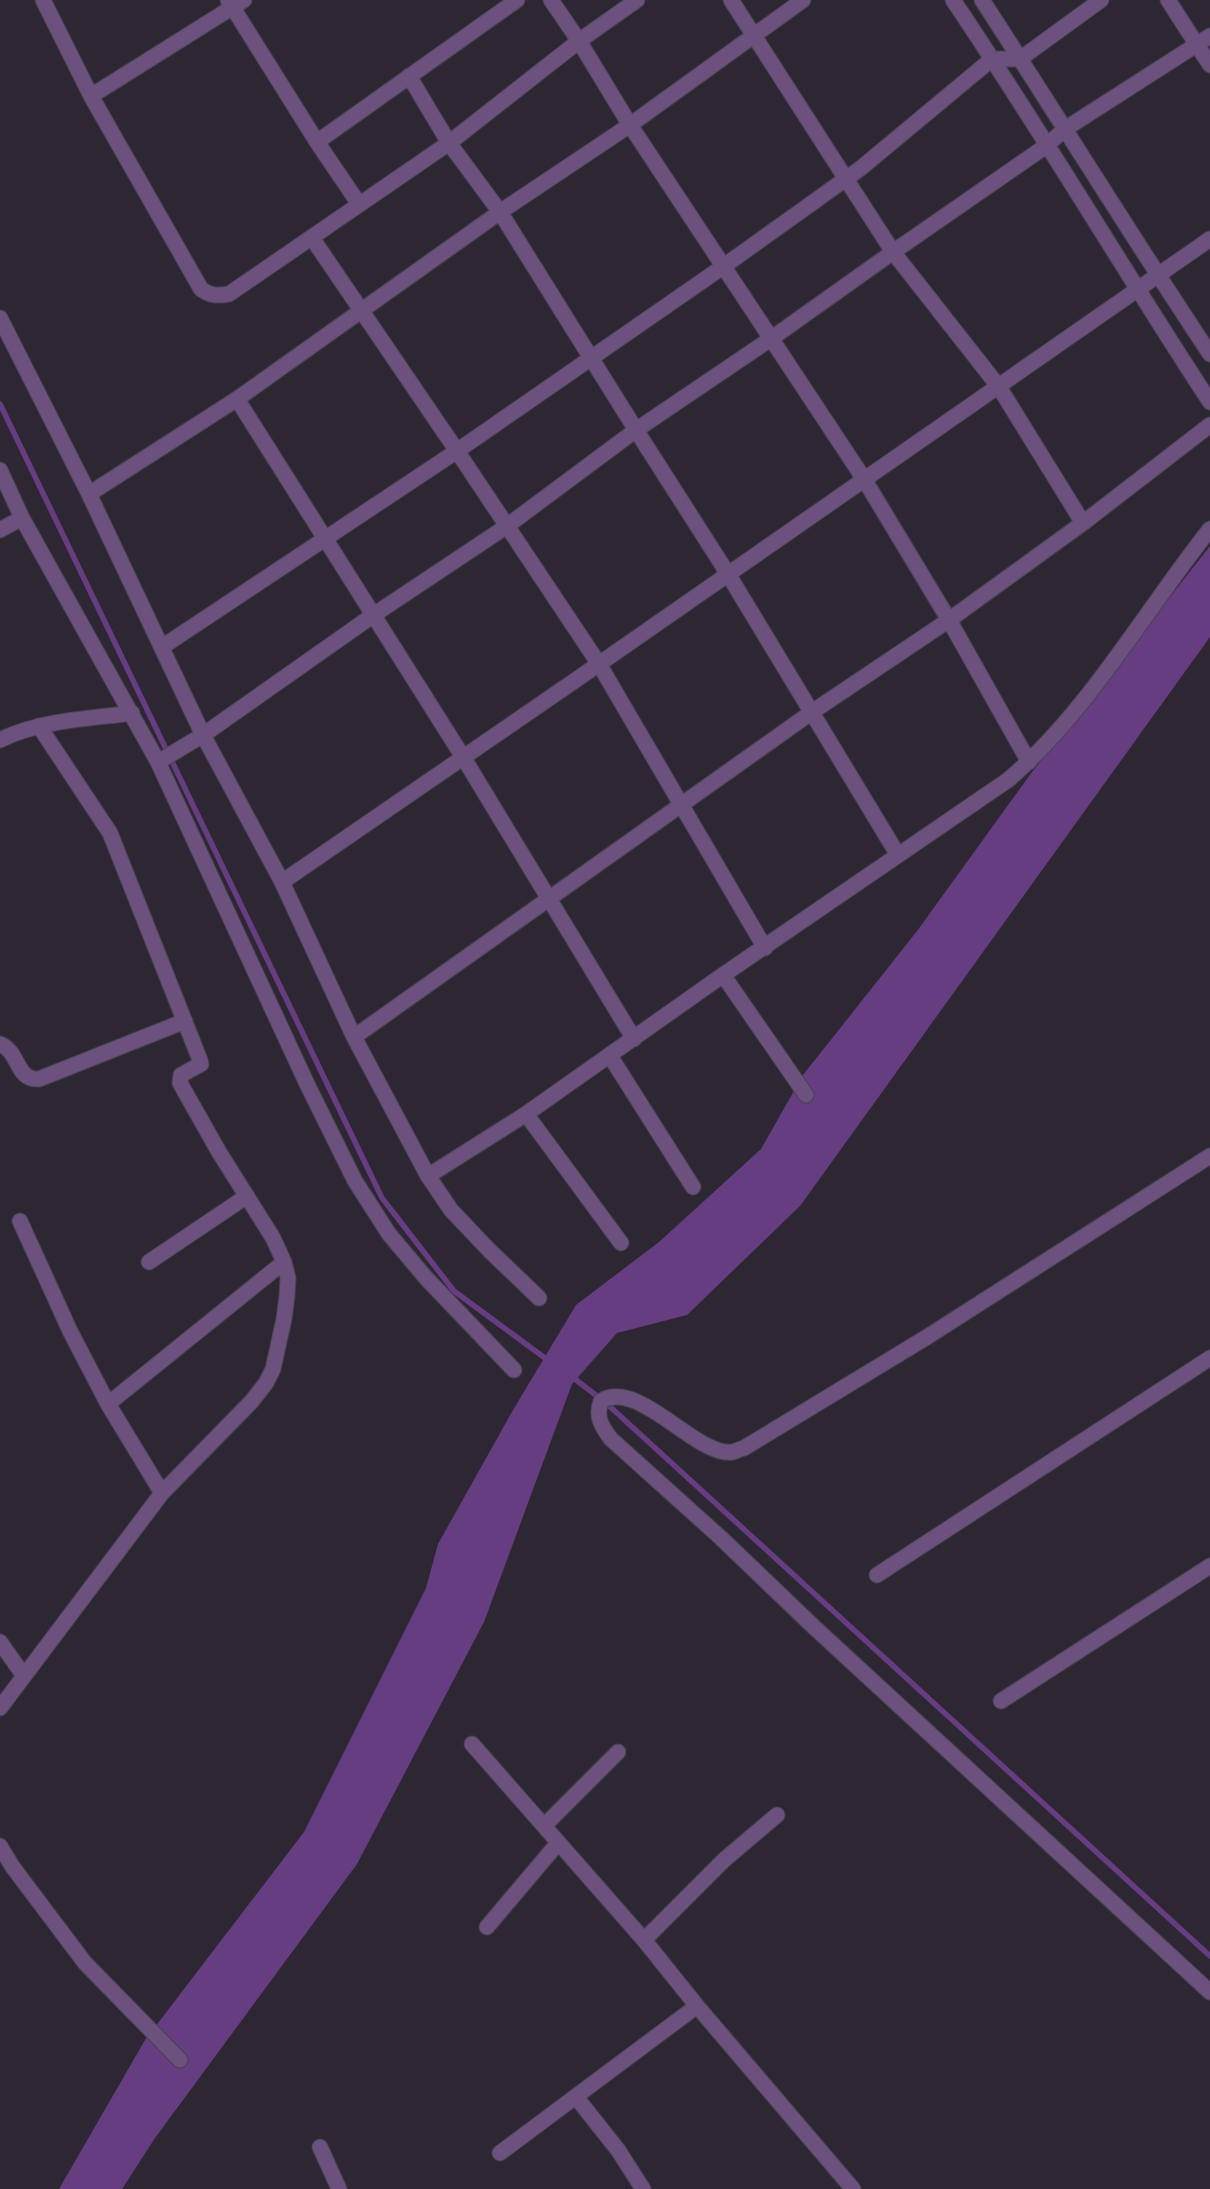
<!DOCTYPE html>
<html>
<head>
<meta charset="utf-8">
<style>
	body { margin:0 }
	canvas { display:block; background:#2d2633 }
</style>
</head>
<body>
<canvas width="1210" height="2189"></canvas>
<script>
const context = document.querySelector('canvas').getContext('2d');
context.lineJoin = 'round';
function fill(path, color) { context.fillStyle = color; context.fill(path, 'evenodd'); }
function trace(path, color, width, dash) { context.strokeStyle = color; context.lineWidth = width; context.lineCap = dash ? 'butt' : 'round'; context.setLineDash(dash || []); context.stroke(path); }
fill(new Path2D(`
	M1210,546V637L800,1206L687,1315L617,1333L572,1384L484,1622L357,1864L155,2138L122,2189H59L145,2040L304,1832L426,1588L438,1544L513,1410L576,1305L659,1242L761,1149L803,1075L917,931L1032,772Z`), '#653d80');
trace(new Path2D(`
	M0,404L382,1198L454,1291L549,1361
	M571,1376L606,1403L1210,1956`), '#653d80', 5.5);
const minor = new Path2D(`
	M43,0L91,96L201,289C211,296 217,296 229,294L449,143L579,41L637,0
	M228,0L317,142L359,204
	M551,0L579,41L630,125L864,479L949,620L1029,762
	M731,0L893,252L999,387L1083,523
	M953,0C1042,132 1123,269 1210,402
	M982,0C1059,118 1132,237 1210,354
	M1168,0L1210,65
	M409,76L449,143L500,212L636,430L728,574L898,855
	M91,96L244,0
	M317,142L517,0
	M312,238L457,451L599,664L765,948
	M0,318L89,494L203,735L282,882L354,1037L428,1176L451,1210L489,1250L539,1298
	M237,399L463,757L634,1039
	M0,470L22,518L158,762L307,1084L355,1181L389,1234L426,1278L514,1370
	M89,494L237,399L500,212L630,125L803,0
	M0,530L22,518
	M162,647L457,451L724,266L861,168L992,59H1020L1101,0
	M0,740C40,720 88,719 132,713
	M158,762L203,735L372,616L507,526L636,430L772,338L893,252L1046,146L1065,129L1210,36
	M282,882L599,664L1210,239
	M723,975L806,1095
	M354,1037L812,712L949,620L1083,523L1210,425
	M0,1044C20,1052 15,1080 39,1079L185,1021
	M610,1056L693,1187
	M526,1114L621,1243
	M1210,1156L927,1337L744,1448C740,1449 736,1451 733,1452C697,1458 639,1378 601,1401C595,1417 602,1427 611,1439L721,1538L815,1628L1210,1992
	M428,1176L526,1114L723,975L1008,780C1088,712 1145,611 1210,529
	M20,1221L70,1331L108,1404L162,1493
	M149,1262L247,1196
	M108,1404L284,1262
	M877,1575L1210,1358
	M0,1642L24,1676
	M1001,1701L1210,1566
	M0,1708L162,1493L252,1401L266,1383L273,1369L284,1319L287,1296L288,1278L284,1262L273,1238L219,1152L180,1083L181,1075L201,1064L200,1060L110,833L39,726
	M472,1744L644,1940L697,2006L853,2189
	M544,1826L618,1752
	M0,1846L12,1866L85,1963L180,2060
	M487,1927L558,1843
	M644,1940L724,1860L777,1815
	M576,2097L618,2150L643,2189
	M320,2147L339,2189
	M500,2153L697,2006`);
trace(minor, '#48424e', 17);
trace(minor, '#6c517f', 15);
</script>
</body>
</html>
